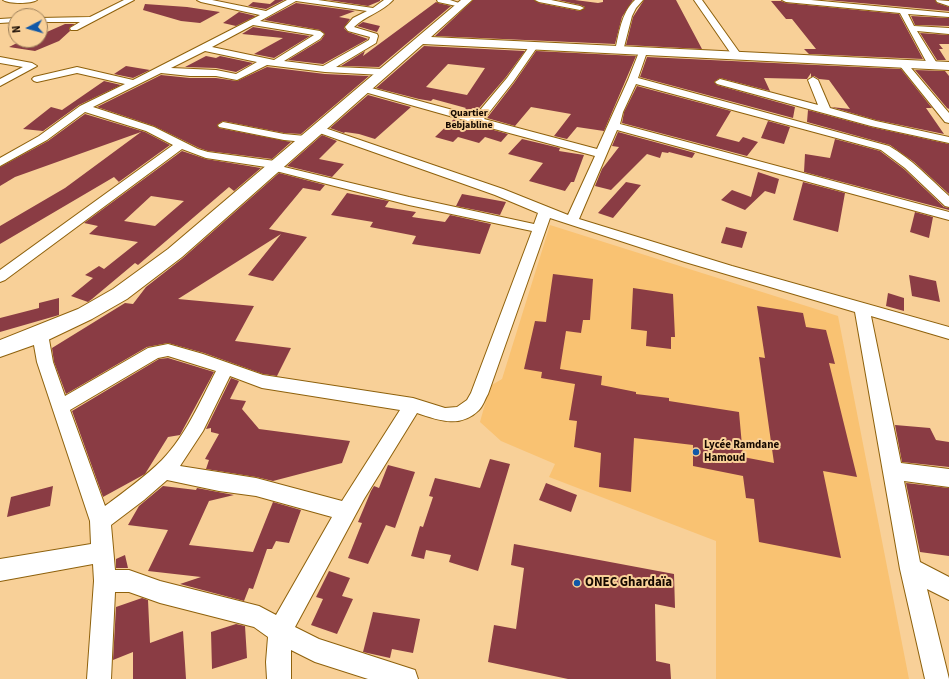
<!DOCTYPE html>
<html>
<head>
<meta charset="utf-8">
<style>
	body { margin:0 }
	#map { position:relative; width:949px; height:679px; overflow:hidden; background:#f8d098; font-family:"Source Sans 3",sans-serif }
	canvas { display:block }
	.north { position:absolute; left:8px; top:8px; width:40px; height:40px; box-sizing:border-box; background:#f8d098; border:1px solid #9d805b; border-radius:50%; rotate:264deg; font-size:11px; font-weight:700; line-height:16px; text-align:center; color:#150800 }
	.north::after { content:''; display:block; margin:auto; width:14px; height:18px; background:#1158a7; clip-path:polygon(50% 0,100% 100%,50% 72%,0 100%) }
</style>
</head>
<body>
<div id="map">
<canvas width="949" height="679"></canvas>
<div class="north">N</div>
</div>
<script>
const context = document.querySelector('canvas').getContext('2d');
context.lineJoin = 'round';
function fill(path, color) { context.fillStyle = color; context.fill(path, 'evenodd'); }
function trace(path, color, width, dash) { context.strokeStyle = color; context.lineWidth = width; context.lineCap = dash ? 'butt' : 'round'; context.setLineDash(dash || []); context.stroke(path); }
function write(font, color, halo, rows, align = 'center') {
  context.font = font + ' "Source Sans 3",sans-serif'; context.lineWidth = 4; context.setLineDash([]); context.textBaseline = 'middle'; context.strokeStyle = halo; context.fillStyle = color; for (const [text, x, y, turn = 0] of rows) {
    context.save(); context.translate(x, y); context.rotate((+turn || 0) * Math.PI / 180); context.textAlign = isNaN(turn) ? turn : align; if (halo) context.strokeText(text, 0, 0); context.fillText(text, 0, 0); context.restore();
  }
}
fill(new Path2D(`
	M550,225L838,316L909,679H716V541L549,477L555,464L501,441L480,422L490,386L502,379Z`), '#f9c272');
fill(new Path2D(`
	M275,0H284L266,9L248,6L253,2L270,4Z
	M328,0H380V1L368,6Z
	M473,0H534L539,3L580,11L585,7L580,5L558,0H575L598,3L603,2V0H633L622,17L615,44L435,36Z
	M644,0H676L702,49L626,45L633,17Z
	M827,0H935L937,3L949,7V11Z
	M771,1H781L786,3L899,14L923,59L809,54L804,49H816L792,19H786Z
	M436,2L438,3L451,6L379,67L341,66L365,51L363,56Z
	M296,3L355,11L339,17L350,19L344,28L348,32L368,39L323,64L288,60L321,40L325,34L320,30L264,20Z
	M145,4L187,7L220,12L200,23L181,21L143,10Z
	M239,12L256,16L236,26L223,23Z
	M911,16L949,18V26L915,25Z
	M363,22L380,26L377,32L357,26Z
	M65,24H75L69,28L70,31L59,41L35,51L9,47L23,40H40V35Z
	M253,27L310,36L274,58L254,54L283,38L242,34Z
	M920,33L949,35V44H939L943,49H939L946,60H937Z
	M424,46L525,51L506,77L474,114L463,111L466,108L433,99L431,101L419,99L376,88ZM448,64L485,68L467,95L426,87Z
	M536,51L636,56L604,131L577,127L567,139L554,136L571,114L531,107L515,126L487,118L514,83Z
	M206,56L216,58L220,56L253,63L236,72L216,68L185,67Z
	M647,57L901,69L932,108H926L944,134L876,120L831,107L850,109L829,80L819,79L814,76L811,77V73L807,79L764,78L770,91L720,78L714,82L717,85L795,107L793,118L640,77Z
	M126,66L150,70L133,78L114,74Z
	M267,67L325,74L369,76L301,134L284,133L223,121L217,125L219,128L291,142L272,159L208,151L199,148L154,126L97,107L161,75L190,78H216L237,81Z
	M915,70L945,71L949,76V109L947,108Z
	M104,81L121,85L79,105L43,131L23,129L51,107L62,110Z
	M637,86L731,111L716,136L739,142L743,137L758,142L747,156L622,123L624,112Z
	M368,95L411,107L375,139L359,134L345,132L344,133L330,128Z
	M808,110L871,127L949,144V194L914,162L890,145L807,122Z
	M85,114L145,132L170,145L116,184L119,182L114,177L0,244V226L65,188L141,132L15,177L0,186V167L48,141Z
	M454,119L508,134L501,142L485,137L479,143L458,137L453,142L435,137Z
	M768,121L790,127L784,144L761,138Z
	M618,132L695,153L692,158L669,152L668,153L662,152L660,158L647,154L611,190L595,186L602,169L619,147L612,146Z
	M322,135L337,141L319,159L344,164L332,177L287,166Z
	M522,139L560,148L559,151L584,155L574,182H571L565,191L529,181L543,163L508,154Z
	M835,139L880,151L904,169L944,207L949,208V210L804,172L805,154L830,158Z
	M182,151L206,159L261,168L234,191L229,187L138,265L135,263L92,299L88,302L71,296L93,278L85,275L99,266L104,269L138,242L89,234L98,226L84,223ZM151,196L184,201L155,226L124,221Z
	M758,172L779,179L775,194L765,191L745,210L721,200L732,190L751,197Z
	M279,173L325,185L320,191L303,188L269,229L307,237L273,281L248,275L281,234L178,299L254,306L235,341L291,348L277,376L263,374L204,353L168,343L147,347L66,394L54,362L52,348L125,303L133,304L146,287L183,258Z
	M626,182L641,185L613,218L598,213Z
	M803,182L845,193L838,232L793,220Z
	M347,193L389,201L385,207L416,212L412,217L445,222L450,215L491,224L480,254L412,244L416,236L370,227L373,222L331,215Z
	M462,194L506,202L500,215L456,206Z
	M915,212L933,217L929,238L910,232Z
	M726,227L747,232L742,248L721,243Z
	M553,274L593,279L590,320H583L581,333L566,331L560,369L602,376L601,385L636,392V394L669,398V401L739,412L743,457L774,463L759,357L765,358L757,306L803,313L806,327L826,330L835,364L829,363L857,477L823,471L841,558L759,542L754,499L746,498L743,476L693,466V445L634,438L631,492L599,487L601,453L574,447L577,421L569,420L575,384L541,378L542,372L524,369L535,321L546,322Z
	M909,275L936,281L940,302L912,296Z
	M633,288L673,294L675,337H671V349L646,346L647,331L631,329Z
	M888,293L904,298V311L886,306Z
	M59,298V315L0,332V318L39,308V303Z
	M168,358L214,372L180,435L168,437L145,474L103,497L72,411L159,359Z
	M231,378L239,381L230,399L246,401L242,409L259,429L350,441L342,463L273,481L256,477L206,469L209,460L205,459L219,434L211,432V428L206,429Z
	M895,425L930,428L936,440L949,442V467L902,462Z
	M490,459L510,464L478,571L449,562L451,555L426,550L424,559L411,556L420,526L423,527L433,497L429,496L435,478L480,488Z
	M388,465L415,472L395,528L386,525L368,564L348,558L362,523L358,522L371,491L374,486L379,488Z
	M546,483L577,495L571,512L539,500Z
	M906,483L949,488V556L920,552Z
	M53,486L50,506L7,517L11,497Z
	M163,486L196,490L197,488L234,495L209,501L189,545L253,552L273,502L301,510L289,543L276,541L272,549H267L253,589L249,588L244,601L180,584L201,577L148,571L168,530L128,525L139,506Z
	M514,544L674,574L675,608L655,604L656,661L670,664L671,679H568L488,662L494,625L516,629L524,568L511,565Z
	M125,555L128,568H116V559Z
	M329,571L350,578L342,596L353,599L337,634L311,625L323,599L316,597Z
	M142,598L148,600L150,643L183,631L186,679H133V652L113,660L116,607Z
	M373,612L420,619L413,653L392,649L390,658L363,652Z
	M236,624L245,626L247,658L212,669L211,632Z`), '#8a3c44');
const street = new Path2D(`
	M3,0H37C31,4 9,4 3,0Z
	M124,0H134L77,30H71L70,28L80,22H40V18L90,17Z
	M197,0H212L266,11L287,0H318L373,8L384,0H393C382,12 365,16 354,27L377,34L378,36L376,43L336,67L383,69L388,72L383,75L325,72L267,65L237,80L216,76H190L161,73L93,107L154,127L198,149L208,152L275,161L279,163L280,166L409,197L534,224L538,213L495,195L314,131L313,129L314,127H322L503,189L568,215L595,156L472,123L471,122L361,91L359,89L364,86L475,116L507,78L531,44H537L538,46L513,82L484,119L597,149L628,80L639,52L643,49L647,52L638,78L889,146C912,159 930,179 949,196V207L945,206L905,168L881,150L636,84L623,112L620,124L949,212V220L617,130L579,219L732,266L949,327V339L871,316L901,463L949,469V487L904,481L920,562L949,577V600L927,589L949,679H925L900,569L855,312L685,262L550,218L488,394C485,399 483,406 479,410C460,429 438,420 417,413L364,499L295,627L319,639L415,670L418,679H368L315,662L291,650V679H267L266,662L268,637L254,627L160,603L129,592H115L111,679H87L94,581L93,564L0,581V559L91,544L90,521L37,362L32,334L34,330L40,328L46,330L48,334L53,362L65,396L148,348L168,344L203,354L263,375L413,398L445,408L457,407L467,400L471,393L532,231L409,205L268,169L266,167L206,158L182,149L5,280L0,282V270L173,145L146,131L85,112L47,140L0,166V158L39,136L80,106L125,84L77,73L37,82L34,81L32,79L34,77L77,67L133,80L260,15L201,2ZM296,1L367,11L353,18L345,27L348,31L370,37L369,40L323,66L284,61L320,39L324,34L320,31L260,21ZM253,25L314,35L274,60L212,47ZM205,51L257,62L236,74L216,70L171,68ZM168,356L216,371C200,402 186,435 162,460C145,477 125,491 105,506L70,410L158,358ZM230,376L262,388L400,410L342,501L256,478L180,466L203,431ZM167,480L219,491L256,496L332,517L276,615L259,606L160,581L129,570H115L111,525L144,500Z
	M437,0H450L465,5L461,7L438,2Z
	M535,0H551L580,6L584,8L580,10L539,2Z
	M635,0H643L636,8L632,16L623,51L622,53H616L615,51C619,34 621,13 635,0Z
	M694,0H702L742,56L740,58H734Z
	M782,0H811L949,13V17L908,14L914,26L949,28V34L917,31L938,65L933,68L928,65L900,13L786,2Z
	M936,0L949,1V6L937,2Z
	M16,18V22L0,23V19Z
	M0,57L32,63L37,66L0,86V79L23,67L0,63Z
	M903,61L906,62L949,113V123L945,122L900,66L898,64L900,62Z
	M813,77L818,80L830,108L876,121L949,137V143L871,126L717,84L715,82L720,79L818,105L808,80Z
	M223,122L284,134L305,136L311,139L305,142L284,140L219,127L218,125Z`);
const secondary = new Path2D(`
	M461,0H472L431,37L949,62V70L423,44L182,257L127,299L92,319L48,340L0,357V340L78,309L113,289L168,249Z`);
trace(street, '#8e610c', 2);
trace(secondary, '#8e610c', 2);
fill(street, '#fff');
fill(secondary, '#fff');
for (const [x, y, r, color] of [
	[696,452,4,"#1158a7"],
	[577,583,4,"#1158a7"]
]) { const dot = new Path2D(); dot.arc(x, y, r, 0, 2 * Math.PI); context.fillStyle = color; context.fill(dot); trace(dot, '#f8d098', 1.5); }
write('bold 10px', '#150800', '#f8d098', [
	["Quartier",469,114],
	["Bebjabline",469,126]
]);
write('bold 11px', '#150800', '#f8d098', [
	["Lycée Ramdane",704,446],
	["Hamoud",704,459]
], 'left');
write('bold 13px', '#150800', '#f8d098', [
	["ONEC Ghardaïa",585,583]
], 'left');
</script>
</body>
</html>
